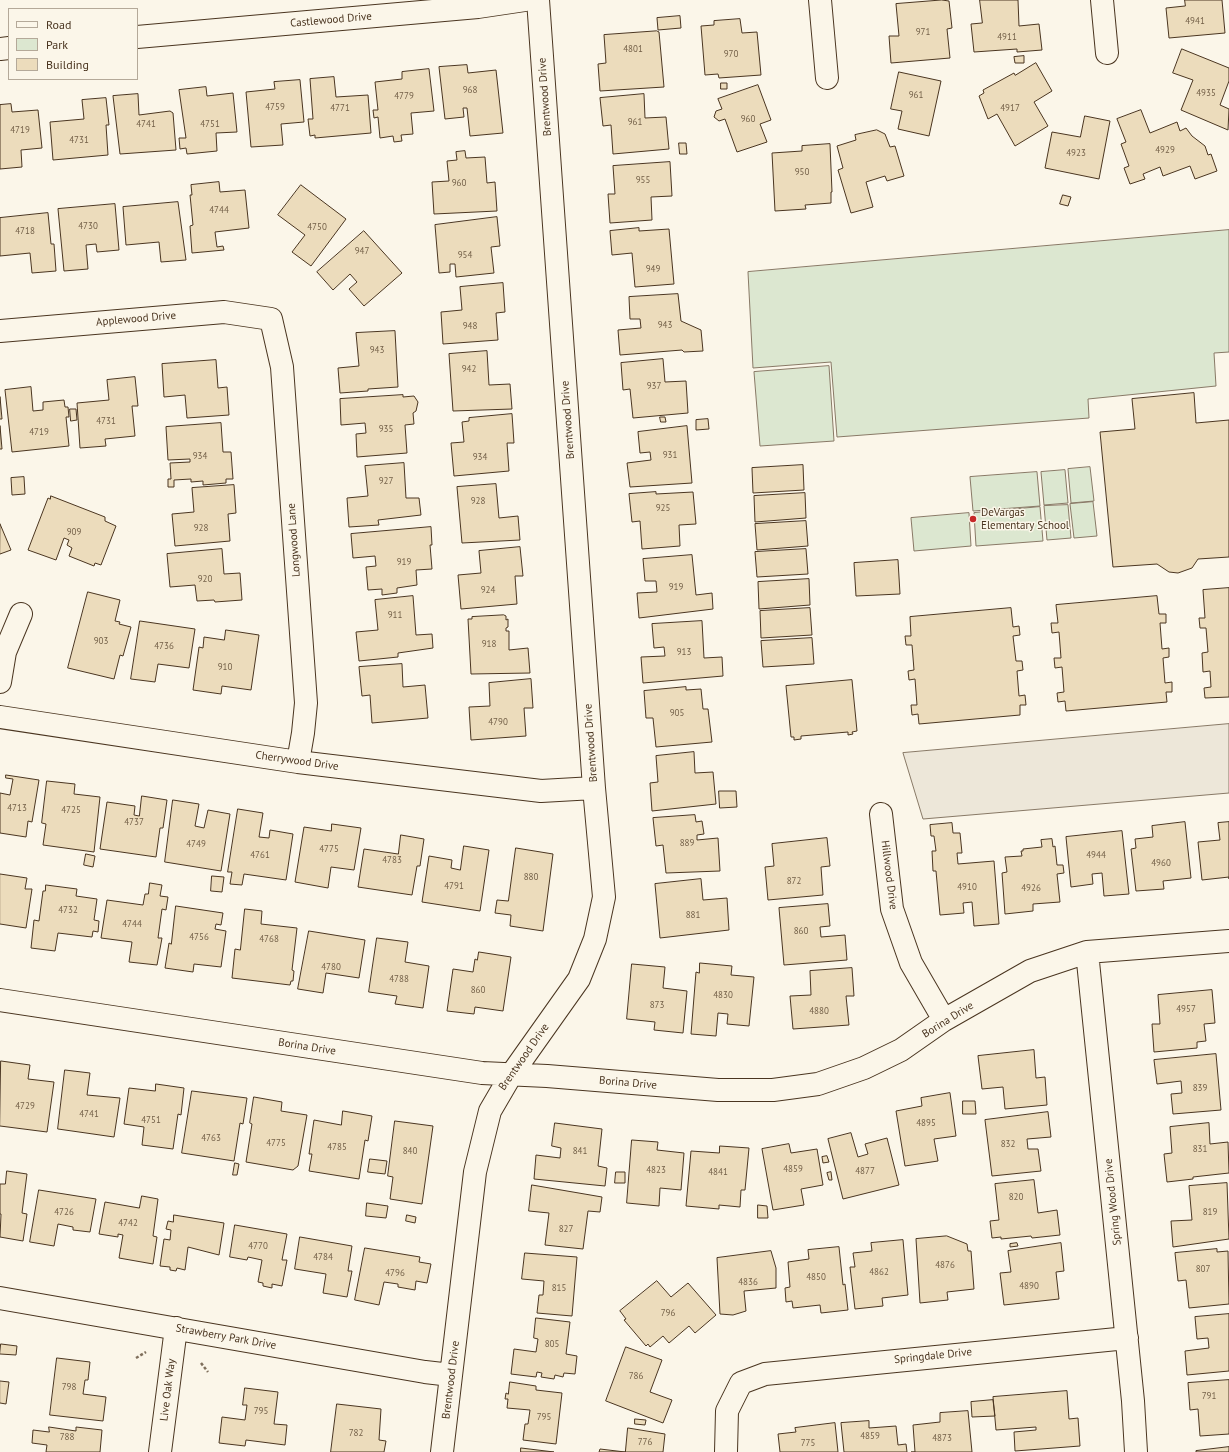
<!DOCTYPE html>
<html>
<head>
<meta charset="utf-8">
<style>
	body { margin:0 }
	#map { position:relative; width:1229px; height:1452px; overflow:hidden; background:#fbf6e9; font-family:"PT Sans",sans-serif }
	canvas { display:block }
	.legend { position:absolute; left:8px; top:8px; width:130px; height:72px; box-sizing:border-box; background:#fbf6e9; border:1px solid #b4a999; margin:0; padding:5px 7px; list-style:none; font-size:12px; color:#4a3520 }
	.legend li { display:flex; align-items:center; gap:8px; height:20px }
	.legend b { width:20px; border:1px solid #b4a999 }
</style>
</head>
<body>
<div id="map">
<canvas width="1229" height="1452"></canvas>
<ul class="legend">
<li><b style="height:5px;background:#fbf6e9"></b>Road</li>
<li><b style="height:11px;background:#dce7d0"></b>Park</li>
<li><b style="height:11px;background:#ecdcbc"></b>Building</li>
</ul>
</div>
<script>
const context = document.querySelector('canvas').getContext('2d');
context.lineJoin = 'round';
function fill(path, color) { context.fillStyle = color; context.fill(path, 'evenodd'); }
function trace(path, color, width, dash) { context.strokeStyle = color; context.lineWidth = width; context.lineCap = dash ? 'butt' : 'round'; context.setLineDash(dash || []); context.stroke(path); }
function write(font, color, halo, rows, align = 'center') {
  context.font = font + ' "PT Sans",sans-serif'; context.lineWidth = 3; context.setLineDash([]); context.textBaseline = 'middle'; context.strokeStyle = halo; context.fillStyle = color; for (const [text, x, y, turn = 0] of rows) {
    context.save(); context.translate(x, y); context.rotate((+turn || 0) * Math.PI / 180); context.textAlign = isNaN(turn) ? turn : align; if (halo) context.strokeText(text, 0, 0); context.fillText(text, 0, 0); context.restore();
  }
}
const green = new Path2D(`
	M1229,230V352L1214,353L1216,386L1088,399L1089,418L837,437L831,362L753,368L748,272Z
	M829,366L834,441L760,446L754,372Z
	M1090,467L1094,501L1071,503L1068,469Z
	M1065,470L1068,503L1044,505L1041,472Z
	M1037,472L1040,506L973,511L970,477Z
	M1093,502L1097,536L1074,538L1070,504Z
	M1068,505L1071,538L1047,540L1044,506Z
	M1040,507L1043,541L976,546L974,513Z
	M969,513L971,546L914,551L911,518Z`);
fill(green, '#dce7d0');
trace(green, '#887966', 1);
const parking = new Path2D(`
	M1229,724V793L923,819L903,753Z`);
fill(parking, '#ede7d9');
trace(parking, '#887966', 1);
const building = new Path2D(`
	M942,0L949,1L952,28L947,29L950,58L891,63L889,36H899L896,4Z
	M980,0H1018L1019,26L1039,24L1042,50L1017,52V49L974,52L971,24L982,23Z
	M1185,0H1222L1225,33L1169,38L1166,8L1185,6Z
	M680,16L681,28L658,30L657,18Z
	M740,19L742,33L757,32L761,75L719,78L718,74L705,75L701,26L714,25V21Z
	M657,31L659,32L664,87L600,91L598,64L606,63L604,35Z
	M1182,49L1229,68V81L1220,105L1229,109L1228,130L1181,110L1193,80L1173,73Z
	M1024,56V63H1015L1014,57Z
	M1036,63L1052,91L1034,102L1048,126L1015,146L997,114L988,119L979,96L984,93L983,90L1014,73L1015,75Z
	M467,65L468,73L496,70L503,133L470,136L467,108H463L464,117L445,119L439,67Z
	M429,69L434,111L411,113L413,134L401,135L402,141L394,142L393,136L380,138L378,117L374,118L373,110H378L375,82L402,79V72Z
	M899,72L941,81L929,136L898,129L902,111L891,109Z
	M334,77L336,97L368,95L371,133L315,138V135L310,136L308,119H313L310,79Z
	M300,80L304,122L281,124L283,145L251,147L246,92L275,89L274,82Z
	M721,83H727V89H721Z
	M758,85L771,120L760,124L767,142L737,152L725,119L719,121L714,117L716,111L722,109L718,99Z
	M206,87L207,96L233,93L237,132L216,133L217,151L187,154L186,148L180,149L179,138H186L179,90Z
	M138,94L139,115L170,111L173,113L176,150L120,154L113,96Z
	M644,94L645,118L666,117L669,149L613,154L611,125L603,126L600,98Z
	M106,98L109,125H106L108,155L53,160L50,122L84,119L82,100Z
	M11,104L12,112L38,110L42,148L21,150L22,167L0,169V105Z
	M1141,110L1150,133L1177,122L1180,131L1186,128L1192,136L1205,146L1208,155L1211,154L1217,171L1195,179L1190,166L1163,176L1160,167L1143,174L1145,179L1130,184L1124,168L1129,166L1121,144L1126,142L1117,119Z
	M1085,116L1110,121L1099,179L1045,168L1052,132L1080,137Z
	M877,130L885,134L890,147L895,146L904,176L887,181L885,176L866,182L873,207L851,213L838,170L843,168L837,146L856,140L855,135Z
	M679,143H686L687,154H680Z
	M830,144L832,192H831V203L805,205L806,209L775,211L772,153L802,151V146Z
	M465,151L466,158L485,157L487,183L495,182L497,211L434,214L432,182L449,181L447,161L457,160L456,152Z
	M670,162L672,196L651,197L652,220L610,223L608,194H615L613,166Z
	M219,182L220,192L245,190L249,228L215,232L217,247L223,246L224,250L192,253L190,226L193,225L190,195H192L191,185Z
	M301,185L346,219L311,266L292,252L305,235L278,215Z
	M1063,195L1071,197L1068,206L1060,204Z
	M178,202L186,260L161,262L159,242L126,245L123,207Z
	M115,204L119,250L97,252L96,244L86,245L88,269L64,271L58,209Z
	M48,213L51,244H54L56,271L32,273L30,253L0,256V218Z
	M497,217L500,246L491,247L494,273L456,277L455,264H450V272L439,273L435,225Z
	M639,228V231L669,229L674,284L635,287L632,253L612,255L610,231Z
	M364,231L402,273L364,306L349,289L357,282L350,274L333,290L317,272Z
	M503,283L505,312L496,313L498,340L443,344L441,312L462,310L460,287Z
	M678,294L681,321L701,330L703,351L684,352L682,350L620,355L618,330L641,328L640,319H630L629,297Z
	M395,331L398,387L368,389V391L340,393L338,368L359,366L356,333Z
	M487,351L489,385L510,384L512,409L453,411L449,354Z
	M663,359L665,382L686,381L688,413L633,418L630,389L623,390L621,363Z
	M216,360L218,388L227,387L229,415L187,418L185,395L164,397L162,364Z
	M135,377L138,406H132L135,436L105,439L106,446L80,448L77,403L109,400L107,380Z
	M31,387L33,411L43,410V402L64,400L65,407H68L69,417H66L69,446L12,452L5,390Z
	M1194,393L1196,423L1229,420V557L1198,559L1192,568L1178,573L1169,572L1157,564L1113,567L1100,432L1135,429L1132,399Z
	M403,395V397L414,396L418,402L416,411L413,413L414,424L405,425L407,453L357,457L356,434L366,433L365,423L341,425L340,399Z
	M0,397L2,419H0Z
	M70,409H76L77,420L71,421Z
	M512,414L514,443H507L509,471L454,476L451,443L464,442L462,422L469,421V418Z
	M660,417H665L666,422H661Z
	M708,419L709,429L696,430V420Z
	M221,423L223,452H231L233,479H226V483L203,485V481L191,482V479L174,480V487H168V479H171L170,463L190,462V459L168,460L166,427Z
	M0,426L2,449H0Z
	M687,426L692,483L630,487L627,463L651,460L650,452L640,453L638,432Z
	M404,463L406,498H419L421,515L378,520L379,525L349,527L347,498L368,496L365,466Z
	M803,465L804,490L753,493L752,468Z
	M24,477L25,494L12,495L11,478Z
	M496,484L499,518L518,516L520,540L462,543L457,487Z
	M234,485L236,513L228,514L230,541L175,546L172,514L194,512L192,488Z
	M656,492V494L693,492L696,524L679,525L680,546L642,549L640,521L632,522L629,494Z
	M805,493L806,518L755,522L754,496Z
	M51,496L105,517V521L116,526L101,565L95,563L94,566L69,556L72,548L67,545L69,540L64,538L56,560L28,550L48,498L50,499Z
	M806,521L808,546L757,550L755,524Z
	M0,524L11,550L0,554Z
	M431,527L432,545H430L432,569L416,570L417,585L397,588V593L382,595V589L368,590L366,567L376,566L375,556L353,558L351,534Z
	M520,547L523,576H515L517,604L461,609L458,575L481,573L479,551Z
	M222,549L224,574L240,573L242,600L215,602L214,600L197,601L195,585L170,587L167,554Z
	M806,549L808,574L757,577L755,552Z
	M692,555L696,595L712,593L713,609L639,618L637,593L657,592L656,581H645L643,559Z
	M898,560L900,594L856,596L854,563Z
	M809,579L810,605L759,609L758,582Z
	M1229,588V697L1205,698L1204,688L1211,687L1210,671L1203,672L1202,653L1208,652L1206,628H1200L1199,618H1205L1203,590Z
	M88,592L120,600L115,621L120,622L119,624L131,627L123,656L120,655L114,679L68,668Z
	M413,596L416,635L432,634L433,648L398,653V657L359,661L356,632L378,630L375,600Z
	M1157,596L1159,614H1166V623H1160L1162,649L1169,648V657L1163,658L1165,683L1172,682V692H1166L1167,702L1066,711L1065,701L1058,702L1057,693L1064,692L1062,667L1055,668L1054,658H1061L1059,632L1052,633L1051,623H1058L1056,605Z
	M810,608L812,635L761,638L760,611Z
	M1011,608L1013,627L1019,626L1020,635L1013,636L1016,661H1022L1023,670L1017,671L1019,696L1025,695L1026,705H1020V715L919,724L918,714L912,715L911,705H917L915,679L909,680L908,671L914,670L912,645H906L905,636H911L910,617Z
	M504,615L506,616V620L508,619V627L506,628V631H509V650L528,648L530,673L471,674L468,619H472V617Z
	M140,621L195,629L189,668L158,664L155,682L131,679Z
	M702,621L704,658L722,657L723,676L643,683L641,657L665,656L664,647L654,648L652,624Z
	M226,630L259,635L251,690L222,686L221,694L193,690L199,647L203,648L204,637L224,640Z
	M812,638L814,664L763,667L761,641Z
	M402,664L403,687L425,685L428,718L372,723L370,695L362,696L359,667Z
	M531,679L533,708H524L526,736L471,740L469,707L490,706L489,683Z
	M852,680L857,731L852,732L853,734L848,735V732L801,736V739L794,740V737H791L786,686Z
	M686,687V690L701,689L703,709H708L712,742L656,747L653,718H646L644,691Z
	M694,752L695,773L713,772L716,804L652,811L650,783L658,782L656,756Z
	M6,775L39,780L32,822L28,821L26,837L0,833V793L10,795L13,779L6,778Z
	M47,781L75,784L74,794L100,797L94,852L43,845L46,824L42,823Z
	M719,791H736L737,807L720,808Z
	M142,796L167,800L163,828H160L156,857L100,849L107,802L135,806L134,815L139,816Z
	M173,800L199,804L195,826L204,828L208,810L230,814L221,871L165,862Z
	M238,809L263,813L259,837L269,838L270,830L293,834L286,880L244,874L242,885L230,884L232,872H228Z
	M695,815L696,822L702,821L704,834L697,835V840L718,838L720,871L666,873L663,845L656,846L653,818Z
	M1185,822L1191,878L1163,881L1164,889L1136,891L1131,849L1136,848L1135,839L1153,837L1152,826Z
	M1229,822V879V877L1202,880L1198,842L1220,840L1218,823Z
	M952,823L953,833H960L962,853H957L958,864L994,861L999,924L974,926L972,902L963,903L964,913L940,915L936,871H933L932,851H936L934,836H931L930,825Z
	M332,824L361,828L354,870L331,867L328,888L295,882L304,827L331,831Z
	M1122,831L1129,894L1104,896L1102,873L1092,874L1093,884L1071,887L1066,837Z
	M401,835L424,839L420,866H417L412,895L358,887L364,849L398,854Z
	M827,838L830,866L821,867L823,895L768,900L765,867L774,866L772,844Z
	M1052,839L1053,847L1055,846L1057,865H1063L1064,873L1057,874L1060,902L1033,904V911L1005,914L1002,873L1007,872L1005,857L1022,856L1021,851H1023V849L1042,847L1041,840Z
	M464,846L489,850L480,911L422,902L429,856L452,860L451,868L460,870Z
	M516,848L553,854L543,931L510,926L511,915L495,913L497,900L508,901Z
	M86,854L95,856L93,867L84,865Z
	M0,874L27,878L25,889H32L26,928L0,924Z
	M212,876L224,877L222,892L211,891Z
	M701,879L703,900L727,898L729,930L660,938L655,884Z
	M150,883L162,885L160,896L168,897L166,910L162,909L158,938H162L157,965L129,962L132,942L101,938L107,900L143,905L145,894H148Z
	M46,885L77,889L76,896L97,899L94,920L99,921L98,932L93,931L92,937L58,933L55,951L31,948L34,920L39,921L43,891H45Z
	M828,904L830,926L820,927L821,937L845,935L847,960L784,965L779,908Z
	M176,906L223,913L221,925L216,924L215,929L226,931L221,967L194,964L193,972L165,968L169,943L171,944Z
	M245,909L262,911L261,924L297,928L292,970L294,971L293,981H291L290,985L232,978L235,949L240,950Z
	M309,931L365,940L359,978L326,973L323,993L298,989Z
	M377,938L408,942L405,962L429,966L423,1008L395,1004L397,996L369,992Z
	M479,952L511,957L503,1011L475,1007L474,1014L447,1011L453,969L473,972L475,959L477,960Z
	M700,963L732,966L731,975L754,977L749,1026L727,1024L728,1014L718,1013L716,1036L691,1034L696,972L699,973Z
	M632,964L665,967L663,988L687,991L683,1033L654,1030L655,1022L627,1019Z
	M852,968L854,996H846L849,1025L793,1029L790,996L811,995L810,971Z
	M1212,990L1215,1023L1204,1024L1206,1041L1197,1042V1048L1154,1052L1152,1024H1160L1158,995Z
	M1034,1050L1036,1078L1045,1077L1047,1105L1005,1109L1003,1087L982,1089L978,1056Z
	M1216,1054L1221,1110L1173,1114L1171,1094L1182,1093L1181,1081L1157,1084L1154,1060Z
	M1,1061L30,1065L28,1079L54,1082L47,1132L0,1126Z
	M65,1070L90,1073L87,1095L120,1098L114,1137L58,1129Z
	M156,1084L184,1088L181,1115L178,1114L173,1149L142,1145L144,1127L124,1124L129,1088L155,1091Z
	M192,1091L247,1098L243,1124L240,1123L234,1161L182,1153Z
	M950,1093L956,1136L934,1139L938,1161L905,1166L896,1111L922,1106L921,1098Z
	M254,1097L282,1102L281,1111L307,1115L298,1166L293,1170L246,1162L252,1124L250,1123Z
	M963,1101H975L976,1114H963Z
	M343,1111L372,1116L368,1141L365,1140L359,1179L309,1171L312,1154H309L314,1120L341,1125Z
	M1048,1112L1051,1137L1027,1139L1028,1149H1038L1041,1171L992,1176L985,1120Z
	M395,1121L433,1126L422,1204L390,1199L393,1177L388,1176Z
	M555,1123L602,1129L598,1166L607,1168L605,1186L534,1179L536,1155L560,1158L561,1148L552,1146Z
	M1209,1123L1210,1144L1228,1142L1229,1173L1193,1177V1179L1167,1182L1164,1154L1172,1153L1170,1127Z
	M851,1133L858,1157L868,1154L865,1144L887,1138L899,1185L843,1199L828,1139Z
	M632,1140L658,1142L657,1150L684,1153L681,1190L660,1188L659,1206L627,1203Z
	M789,1144L791,1153L817,1149L823,1185L801,1189L804,1205L773,1210L762,1149Z
	M720,1146L749,1148L745,1190H741L740,1207L719,1205V1209L686,1206L691,1151L719,1153Z
	M827,1156L829,1162L823,1163L822,1157Z
	M370,1159L387,1161L385,1174L368,1172Z
	M235,1163L239,1164L237,1175H233Z
	M7,1171L27,1174L22,1213L27,1214L23,1241L0,1237L1,1214H0V1184H5Z
	M616,1172H625V1183H615Z
	M831,1172L832,1180H829L827,1173Z
	M1034,1180L1038,1213L1057,1210L1060,1235L1032,1238L1031,1236L1001,1239V1237L992,1238L990,1221L999,1220L995,1184Z
	M1227,1183L1229,1239L1173,1247L1171,1221L1192,1220L1189,1186Z
	M532,1185L602,1197L600,1212L588,1211L583,1249L545,1245L549,1213L529,1211Z
	M39,1190L96,1199L90,1232L73,1230V1227L58,1224L54,1246L30,1242Z
	M142,1196L158,1199L153,1236L157,1237L153,1264L119,1258L123,1235L118,1234V1237L99,1234L105,1202L139,1208Z
	M367,1203L388,1206L386,1218L366,1216Z
	M758,1205L767,1206L768,1218H758Z
	M174,1215L224,1223L219,1255L188,1247L185,1270L177,1268L176,1271L170,1270V1267L160,1266L164,1239L170,1240L171,1230L166,1229L168,1221L173,1222Z
	M407,1215L416,1217L415,1223L406,1221Z
	M235,1225L287,1234L282,1260H287L282,1286L272,1284V1288L263,1286V1283L258,1282L262,1260L248,1257L247,1260L230,1257Z
	M947,1236L967,1244L968,1251H971L974,1289L947,1292L948,1300L920,1303L916,1239Z
	M300,1237L352,1246L348,1271H352L347,1297L323,1293L326,1274L295,1269Z
	M903,1240L908,1295L882,1298L883,1306L855,1309L850,1267H855L853,1253L872,1251L871,1243Z
	M1017,1243L1018,1246L1010,1247V1244Z
	M1061,1243L1064,1271L1056,1272L1059,1299L1004,1305L1000,1273L1011,1272L1008,1251Z
	M839,1247L843,1285L845,1284L848,1310L821,1313L820,1305L793,1308L792,1301L786,1302L785,1288L790,1287L788,1262L809,1259L808,1250Z
	M365,1248L420,1257L419,1262L431,1264L427,1283L416,1281L415,1290L398,1287V1284L384,1282L379,1305L355,1300Z
	M1217,1249V1252L1228,1251L1229,1304L1189,1308L1186,1280L1178,1281L1175,1253Z
	M771,1251L776,1268V1288L744,1291L746,1311L733,1315L720,1314L717,1258Z
	M525,1253L577,1257L572,1316L537,1313L539,1295H543L544,1281L522,1279Z
	M657,1281L671,1297L688,1283L716,1315L695,1333L689,1326L669,1343L663,1336L650,1347L648,1344L646,1346L624,1320L626,1319L620,1311Z
	M1229,1314V1371L1187,1375L1185,1351L1209,1348L1208,1338L1197,1339L1195,1317Z
	M536,1318L570,1322L566,1354L577,1356L575,1374L564,1373L563,1377L555,1375L554,1379L541,1377L542,1373L537,1372L536,1377L511,1374L514,1349L536,1352L538,1339L534,1338Z
	M1,1344L17,1346L16,1355L0,1354Z
	M626,1347L662,1360L650,1392L672,1400L663,1423L606,1401Z
	M57,1358L90,1362L88,1380H85L83,1394L106,1397L103,1421L50,1415Z
	M1229,1380V1434L1200,1436L1198,1409L1190,1410L1188,1383Z
	M0,1381L9,1382L6,1404L0,1403Z
	M510,1382L536,1386V1390L562,1393L556,1444L523,1440L525,1424H528L530,1410L507,1408L508,1399H505L506,1393L508,1394Z
	M245,1388L278,1392L274,1424L287,1425L285,1445L246,1440L245,1446L219,1443L222,1417L245,1420L247,1405H243Z
	M1067,1391L1069,1419L1078,1418L1080,1446L1015,1451L1014,1432L1036,1430V1427L996,1430L993,1397Z
	M993,1400L995,1416L972,1417L971,1402Z
	M337,1404L381,1409L379,1440L386,1441L384,1452H331Z
	M968,1411L972,1452H911H915L913,1425L940,1422V1413Z
	M635,1419L646,1420L645,1425L635,1424Z
	M869,1421V1428L896,1426L898,1445L906,1444L907,1452H844L841,1423Z
	M835,1423L838,1452H780L778,1434L796,1432L795,1428Z
	M49,1427L76,1431V1427L102,1430L100,1452H46L47,1445L32,1443L33,1430L49,1432Z
	M628,1428L665,1434L663,1452H599L600,1449L625,1452Z
	M1229,1447V1452H1196V1451Z
	M521,1448L554,1452H521Z`);
fill(building, '#ecdcbc');
trace(building, '#4a3520', 1);
const minor = new Path2D(`
	M820,0L827,78
	M1102,0L1107,53
	M137,37L478,7L525,0
	M0,49L9,48
	M0,331L224,312L271,319L282,367L306,703L303,733L298,762
	M0,682L5,652L21,614
	M0,717L298,762L541,791L594,788
	M881,814L892,909L911,963L944,1020
	M1087,952L1133,1401L1136,1452
	M0,1000L482,1073L547,1076L718,1090H773L818,1084L864,1068L901,1050L944,1020L1030,971L1087,952L1229,941
	M0,1298L425,1372L451,1375
	M160,1452L176,1328
	M442,1452L475,1172L490,1111L511,1075L579,979L595,939L604,897L594,788L538,0
	M726,1452L727,1411L741,1383L765,1374L1127,1338`);
trace(minor, '#4a3520', 24);
trace(new Path2D(`
	M136,1358L146,1352
	M201,1363L208,1372`), '#7f6f5c', 2.5, [3, 2]);
trace(minor, '#fbf6e9', 22);
for (const [x, y, r, color] of [
	[973,519,4,"#c62828"]
]) { const dot = new Path2D(); dot.arc(x, y, r, 0, 2 * Math.PI); context.fillStyle = color; context.fill(dot); trace(dot, '#fbf6e9', 1.5); }
write('9px', '#725f47', null, [
	["4941",1195,21],
	["971",923,32],
	["4911",1007,37],
	["4801",633,49],
	["970",731,54],
	["968",470,90],
	["4935",1206,93],
	["961",916,95],
	["4779",404,96],
	["4759",275,107],
	["4771",340,108],
	["4917",1010,108],
	["960",748,119],
	["961",635,122],
	["4741",146,124],
	["4751",210,124],
	["4719",20,130],
	["4731",79,140],
	["4929",1165,150],
	["4923",1076,153],
	["950",802,172],
	["955",643,180],
	["960",459,183],
	["4744",219,210],
	["4730",88,226],
	["4750",317,227],
	["4718",25,231],
	["947",362,251],
	["954",465,255],
	["949",653,269],
	["943",665,325],
	["948",470,326],
	["943",377,350],
	["942",469,369],
	["937",654,386],
	["4731",106,421],
	["935",386,429],
	["4719",39,432],
	["931",670,455],
	["934",200,456],
	["934",480,457],
	["927",386,481],
	["928",478,501],
	["925",663,508],
	["928",201,528],
	["909",74,532],
	["919",404,562],
	["920",205,579],
	["919",676,587],
	["924",488,590],
	["911",395,615],
	["903",101,641],
	["918",489,644],
	["4736",164,646],
	["913",684,652],
	["910",225,667],
	["905",677,713],
	["4790",498,722],
	["4713",17,808],
	["4725",71,810],
	["4737",134,822],
	["889",687,843],
	["4749",196,844],
	["4775",329,849],
	["4761",260,855],
	["4944",1096,855],
	["4783",392,860],
	["4960",1161,863],
	["880",531,877],
	["872",794,881],
	["4791",454,886],
	["4910",967,887],
	["4926",1031,888],
	["4732",68,910],
	["881",693,915],
	["4744",132,924],
	["860",801,931],
	["4756",199,937],
	["4768",269,939],
	["4780",331,967],
	["4788",399,979],
	["860",478,990],
	["4830",723,995],
	["873",657,1005],
	["4957",1186,1009],
	["4880",819,1011],
	["839",1200,1088],
	["4729",25,1106],
	["4741",89,1114],
	["4751",151,1120],
	["4895",926,1123],
	["4763",211,1138],
	["4775",276,1143],
	["832",1008,1144],
	["4785",337,1147],
	["831",1200,1149],
	["840",410,1151],
	["841",580,1151],
	["4859",793,1169],
	["4823",656,1170],
	["4877",865,1171],
	["4841",718,1172],
	["820",1016,1197],
	["4726",64,1212],
	["819",1210,1212],
	["4742",128,1223],
	["827",566,1229],
	["4770",258,1246],
	["4784",323,1257],
	["4876",945,1265],
	["807",1203,1269],
	["4862",879,1272],
	["4796",395,1273],
	["4850",816,1277],
	["4836",748,1282],
	["4890",1029,1286],
	["815",559,1288],
	["796",668,1313],
	["805",552,1344],
	["786",636,1376],
	["798",69,1387],
	["791",1209,1396],
	["795",261,1411],
	["795",544,1417],
	["782",356,1433],
	["4859",870,1436],
	["788",67,1437],
	["4873",942,1438],
	["776",645,1442],
	["775",808,1443]
]);
write('11px', '#4a3520', '#fbf6e9', [
	["Castlewood Drive",331,20,-5],
	["Brentwood Drive",545,97,-94],
	["Applewood Drive",136,319,-5],
	["Brentwood Drive",568,420,-94],
	["Longwood Lane",294,540,-94],
	["Brentwood Drive",591,743,-94],
	["Cherrywood Drive",297,761,8],
	["Hillwood Drive",889,875,83],
	["Borina Drive",948,1020,-32],
	["Borina Drive",307,1047,9],
	["Brentwood Drive",524,1057,-55],
	["Borina Drive",628,1083,5],
	["Spring Wood Drive",1113,1202,-96],
	["Strawberry Park Drive",226,1337,10],
	["Springdale Drive",933,1356,-6],
	["Brentwood Drive",451,1380,-83],
	["Live Oak Way",168,1390,-83]
]);
write('11px', '#4a3520', '#fbf6e9', [
	["DeVargas",981,513],
	["Elementary School",981,526]
], 'left');
</script>
</body>
</html>
